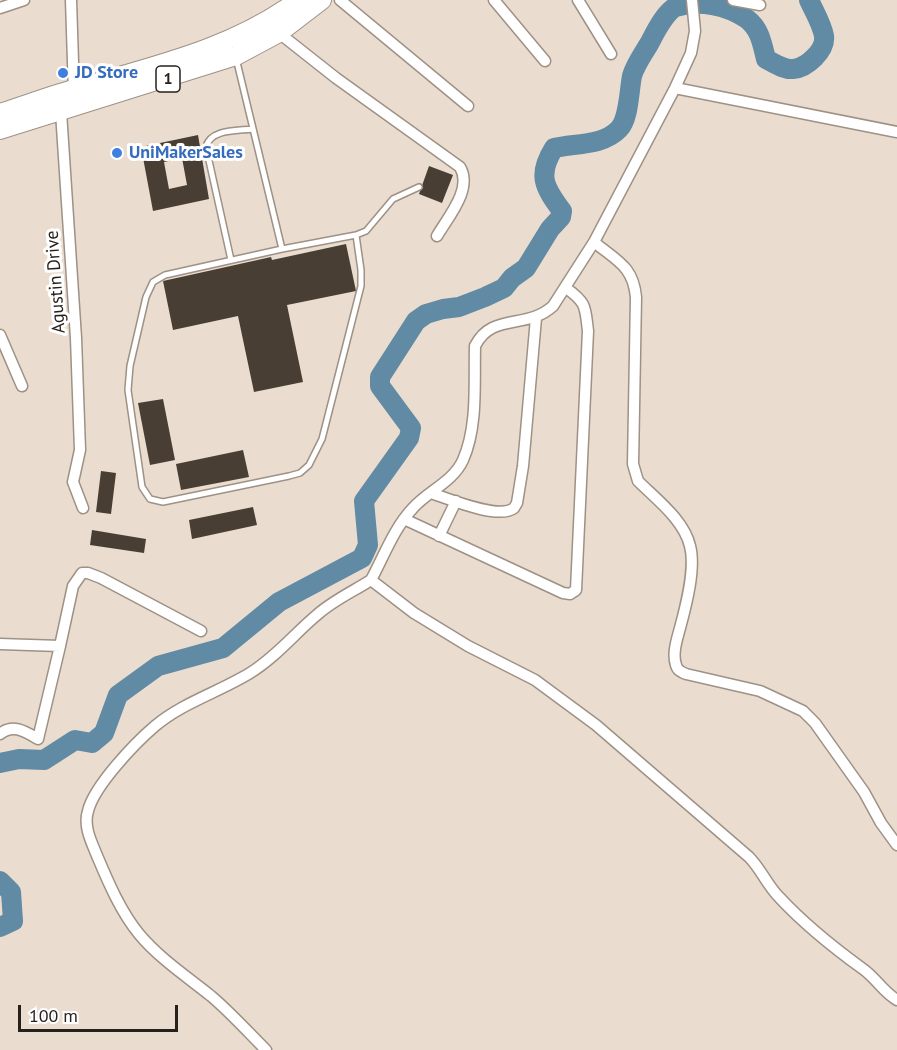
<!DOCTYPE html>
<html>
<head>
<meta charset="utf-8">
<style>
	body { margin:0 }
	#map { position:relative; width:897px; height:1050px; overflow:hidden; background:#eaddcf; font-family:"PT Sans",sans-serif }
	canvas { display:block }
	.scale { position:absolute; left:18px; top:1005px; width:160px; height:27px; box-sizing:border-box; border:3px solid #26211c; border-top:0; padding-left:8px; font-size:18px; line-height:21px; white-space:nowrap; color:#26211c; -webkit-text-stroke:4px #fff; paint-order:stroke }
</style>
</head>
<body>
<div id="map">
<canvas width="897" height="1050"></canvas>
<div class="scale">100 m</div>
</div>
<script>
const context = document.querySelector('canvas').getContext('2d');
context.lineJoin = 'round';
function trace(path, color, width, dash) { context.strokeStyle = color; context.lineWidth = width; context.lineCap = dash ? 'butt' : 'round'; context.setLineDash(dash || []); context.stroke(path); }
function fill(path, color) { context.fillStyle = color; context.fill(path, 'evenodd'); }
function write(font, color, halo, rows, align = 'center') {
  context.font = font + ' "PT Sans",sans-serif'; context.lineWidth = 6; context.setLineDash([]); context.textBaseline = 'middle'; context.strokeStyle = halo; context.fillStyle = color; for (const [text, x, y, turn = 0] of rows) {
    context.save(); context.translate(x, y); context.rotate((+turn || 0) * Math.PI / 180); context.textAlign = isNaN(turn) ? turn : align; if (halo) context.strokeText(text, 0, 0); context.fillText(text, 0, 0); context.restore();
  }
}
trace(new Path2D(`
	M0,763L19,759L44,760L75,740L92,743L104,733L118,695L158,666L223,648L279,602L362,558L368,545L364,501L409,438L411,428L380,386V377L416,321L426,314L443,309L459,307L485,297L504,288L512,278L526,268L550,229L561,217L562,211C544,187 537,175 554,148C575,143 603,146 619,129C629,119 629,91 632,76C635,65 643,54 649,44C655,33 663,15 675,7C700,0 726,5 747,19C760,29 762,43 766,59C774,63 784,70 793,69C807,68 826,50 824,36C822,24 814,11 809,0
	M0,881L11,892L13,921L0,927`), '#618aa4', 20);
fill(new Path2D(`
	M198,135L209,199L153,211L141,147ZM182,158L187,185L169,189L164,162Z
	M429,166L453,175L442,203L419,194Z
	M346,244L356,291L287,305L303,382L254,392L238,316L173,330L163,281L271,257L272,260Z
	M163,399L175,460L150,465L138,403Z
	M243,450L249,477L181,490L176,464Z
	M101,471L116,473L111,514L96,512Z
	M253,507L257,525L192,539L189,520Z
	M92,530L146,539L144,553L90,545Z`), '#493e33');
const service = new Path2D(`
	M236,58L282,249
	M356,235L361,270V286L322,439L309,465L300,473L289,476L163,502L150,499L142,487L128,390L130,366L146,297L153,282L165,275L282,249Z
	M356,235L366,231L393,199L419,187
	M231,260L206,147C210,129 237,131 252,129`);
const minor = new Path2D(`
	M71,0L74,93
	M340,0L468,106
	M494,0L545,61
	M578,0L611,54
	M692,0L695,31L691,53L675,88L594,242L553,306C527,330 492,312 475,346C474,383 478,426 463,460C453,482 428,491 413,508C394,528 384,556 371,580L414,613L468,646L535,680L596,725L749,857C761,869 767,885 779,897C804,924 834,948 863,969C876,978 883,992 897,1000
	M733,0L760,5
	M0,8L24,0
	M279,33L336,78L460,167C473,189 448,217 437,236
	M675,88L897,132
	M61,112L76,338L80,450L73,482L83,508
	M594,242C617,261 633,266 636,297L633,464L638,481C656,499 684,520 690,546C696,568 686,606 680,628C677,639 672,654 676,665C677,670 681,672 686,674L760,691L803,711L815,723L864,792L881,823L897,845
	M0,335L22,386
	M431,493C449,499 499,520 514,508L517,503L523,466L536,318
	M404,519L563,593L570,594L576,590L588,331C585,307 587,303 566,288
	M439,536L456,501
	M0,644L60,646L73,586L82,573H88L101,578L201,631
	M0,734C13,723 26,732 38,739L60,646
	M266,1050C248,1032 230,1012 211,996C186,976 159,958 139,934C121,912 109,884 98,858C92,843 83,827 88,811C94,786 135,743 155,726C182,703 219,692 250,673C276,657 295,633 318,614C334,600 354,591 371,580`);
const trunk = new Path2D(`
	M0,113C25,105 49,96 74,89C152,66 232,49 298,0
	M0,130L236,56L279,33L322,0`);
trace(service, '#9e9185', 8);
trace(minor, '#9e9185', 13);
trace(trunk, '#9e9185', 20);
trace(service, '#fff', 5);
trace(minor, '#fff', 10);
trace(trunk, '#fff', 18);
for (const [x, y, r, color] of [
	[63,73,6,"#3f7fe0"],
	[117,153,6,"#3f7fe0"]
]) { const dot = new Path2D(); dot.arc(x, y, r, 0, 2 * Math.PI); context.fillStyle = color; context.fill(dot); trace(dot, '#fff', 2); }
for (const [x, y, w] of [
	[168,79,24]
]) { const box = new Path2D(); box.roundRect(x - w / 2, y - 13, w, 26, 4.5); context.fillStyle = '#fff'; context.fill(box); trace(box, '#26211c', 1.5); }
write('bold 16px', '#26211c', null, [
	["1",168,79]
]);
write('bold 18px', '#366cbe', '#fff', [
	["JD Store",75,73],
	["UniMakerSales",129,153]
], 'left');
write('18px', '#26211c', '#fff', [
	["Agustin Drive",56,282,-94]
]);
</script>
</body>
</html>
